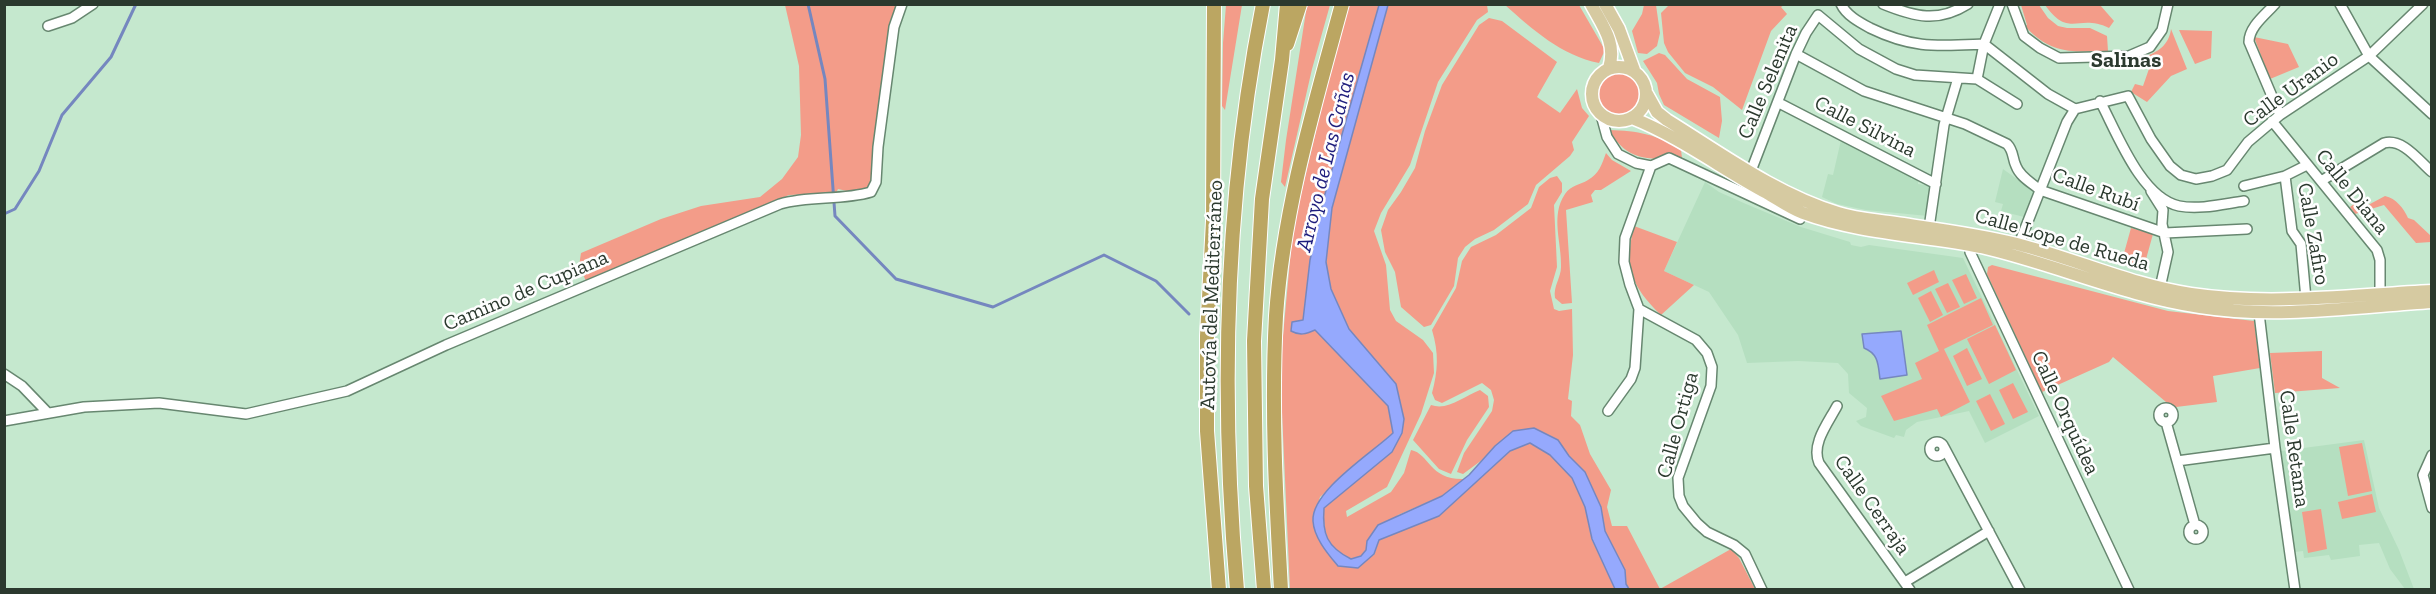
<!DOCTYPE html>
<html>
<head>
<meta charset="utf-8">
<style>
	body { margin:0 }
	#map { position:relative; width:2436px; height:594px; overflow:hidden; background:#c5e8ce; font-family:"Zilla Slab",serif }
	canvas { display:block }
	.frame { position:absolute; inset:0; border:6px solid #2b392e; pointer-events:none }
</style>
</head>
<body>
<div id="map">
<canvas width="2436" height="594"></canvas>
<div class="frame"></div>
</div>
<script>
const context = document.querySelector('canvas').getContext('2d');
context.lineJoin = 'round';
function fill(path, color) { context.fillStyle = color; context.fill(path, 'evenodd'); }
function trace(path, color, width, dash) { context.strokeStyle = color; context.lineWidth = width; context.lineCap = dash ? 'butt' : 'round'; context.setLineDash(dash || []); context.stroke(path); }
function write(font, color, halo, rows, align = 'center') {
  context.font = font + ' "Zilla Slab",serif'; context.lineWidth = 5; context.setLineDash([]); context.textBaseline = 'middle'; context.strokeStyle = halo; context.fillStyle = color; for (const [text, x, y, turn = 0] of rows) {
    context.save(); context.translate(x, y); context.rotate((+turn || 0) * Math.PI / 180); context.textAlign = isNaN(turn) ? turn : align; if (halo) context.strokeText(text, 0, 0); context.fillText(text, 0, 0); context.restore();
  }
}
fill(new Path2D(`
	M1841,140L1911,176V179L1918,180V184L1931,186L1928,216L1866,210L1837,204L1822,197L1828,174L1833,175Z
	M2003,169L2035,192L2024,217L2001,211L2003,204L1995,202Z
	M1705,182L1719,192L1746,204L1801,227L1850,242L1851,245L1861,247L1869,245L1963,258L2039,416L1985,443L1969,411L1917,422L1906,430L1904,437L1896,435L1894,438L1861,426L1856,421L1866,417L1867,408L1849,393L1848,374L1838,363L1798,361L1747,363L1738,335L1709,292L1664,271Z
	M2364,440L2379,508L2399,550L2414,589H2405L2390,569L2379,543L2359,545L2360,556L2331,560L2329,555L2304,558L2303,551L2295,552L2281,451Z`), '#b5dfc0');
fill(new Path2D(`
	M785,5H898L871,185L856,193L838,189L836,193L789,195L586,281L579,266L581,253L661,219L701,206L760,197L782,179L798,157L801,135L799,66Z
	M1226,5H1242L1225,110L1222,106L1223,43Z
	M1307,5H1330L1312,69L1285,187L1281,182L1286,140Z
	M1349,5H1379L1303,320L1292,322L1291,331L1315,330L1388,406L1393,433L1320,497L1313,521L1338,566L1374,555L1379,540L1439,516L1510,451L1530,443L1550,455L1572,477L1585,507L1592,540L1615,589L1290,590L1280,368L1293,228L1330,72Z
	M1388,5H1487L1488,12L1477,20L1438,82L1410,165L1381,213L1374,231L1386,265L1390,310L1396,321L1423,340L1433,353L1434,373L1421,414L1387,487L1346,511L1347,517L1391,492L1404,473L1411,450C1430,454 1429,480 1464,479L1442,496L1398,515L1361,556L1351,559C1327,547 1323,534 1324,508L1391,452L1402,433L1404,419L1396,384L1349,329L1331,289L1326,262L1332,208Z
	M1505,5H1579L1605,50L1599,63C1562,56 1532,29 1505,5Z
	M1644,5H1656L1660,33L1657,46L1647,54L1638,53L1632,31L1642,14Z
	M1669,5H1784L1781,7L1787,14L1771,31L1742,110L1713,87L1685,73L1668,52L1664,43L1661,13Z
	M2021,5H2039L2048,18L2058,26L2067,28H2090L2107,36L2108,51C2073,52 2051,55 2025,26L2027,25Z
	M2045,5H2100L2114,21L2109,28C2078,13 2069,39 2045,5Z
	M1489,18L1502,21L1557,62L1537,97L1560,113L1577,89L1582,108L1589,116L1572,142L1574,150L1570,156L1536,185L1528,204L1494,230L1475,239L1465,247L1458,258L1454,286L1431,325L1424,327L1401,307L1395,272L1385,252L1381,230L1388,210L1401,192L1415,168L1425,131L1442,85L1479,25Z
	M2171,29L2187,69L2171,76L2147,102L2131,92L2135,84L2143,86L2150,66L2146,63L2144,57C2158,52 2169,45 2171,29Z
	M2179,30L2212,31L2211,58L2195,64Z
	M2254,37L2288,44L2299,67L2270,79Z
	M1659,53L1665,55L1687,79L1720,97L1722,121L1719,138L1664,105L1659,94L1657,83L1643,61Z
	M1598 94a21 21 0 1 1 42 0a21 21 0 1 1-42 0Z
	M1609,130C1638,131 1657,134 1681,150L1682,158L1679,160C1646,158 1628,162 1609,130Z
	M1606,153L1612,160L1631,171L1601,190H1595L1591,195L1593,202L1566,210L1572,303L1562,304L1555,298C1553,286 1561,278 1561,267C1562,243 1550,216 1565,194C1571,185 1580,185 1588,180C1599,174 1602,164 1606,153Z
	M1557,176L1562,183V192L1554,205L1557,267L1550,291L1554,309L1559,311L1572,309L1573,355L1568,399L1572,401L1571,416L1580,425L1590,454L1611,490L1607,507L1612,526H1627L1660,589H1629L1626,584L1625,570L1605,531L1601,507L1585,472L1569,456L1558,440L1495,446L1482,460L1463,474L1457,472L1464,453L1492,411L1494,400L1491,390L1482,383L1442,403L1435,400L1432,393C1438,371 1439,353 1432,330L1456,288L1462,261L1471,247L1496,235L1531,208L1539,187L1550,178Z
	M2385,196C2396,198 2404,209 2408,218L2414,220L2431,236V242L2416,243L2384,205L2355,214L2350,207L2354,204L2357,211Z
	M1634,226L1677,242L1664,271L1694,285L1661,315C1631,286 1624,267 1634,226Z
	M2131,228L2153,234L2143,270L2121,264Z
	M1992,265L2168,311L2254,321L2260,368L2213,376L2217,402L2176,407L2166,402L2113,357L2109,362L2042,392L1987,274L1988,267Z
	M1934,270L1939,282L1913,295L1907,283Z
	M1966,274L1977,298L1964,304L1952,280Z
	M1948,283L1960,307L1947,313L1935,289Z
	M1931,291L1943,315L1930,322L1918,298Z
	M1981,298L1993,325L1944,349L1970,402L1941,417L1937,409L1894,421L1881,396L1922,379L1915,363L1939,351L1927,325Z
	M1995,325L2016,370L1989,384L1967,339Z
	M1967,348L1982,379L1967,386L1953,356Z
	M2322,351V378L2340,388L2275,393L2270,353Z
	M2013,383L2028,412L2013,419L1999,390Z
	M1480,390L1488,396L1489,407L1467,440L1451,474L1439,469L1413,440L1431,405C1448,411 1464,396 1480,390Z
	M1990,394L2005,424L1991,431L1976,401Z
	M2362,443L2372,491L2348,496L2339,447Z
	M2372,494L2376,512L2342,519L2338,502Z
	M2321,509L2327,549L2308,553L2302,512Z
	M1731,549L1739,558L1755,589H1660Z`), '#f39c89');
const water = new Path2D(`
	M1379,5H1388L1332,208L1326,262L1331,289L1349,329L1396,384L1404,419L1402,433L1392,452L1324,508C1322,534 1327,547 1351,559L1361,556L1366,550L1367,541L1378,525L1442,496L1469,475L1495,446L1513,431L1534,428L1558,440L1569,456L1585,472L1601,507L1605,531L1625,570L1626,584L1629,589H1615L1592,539L1585,507L1572,478L1550,455L1530,443L1510,451L1439,516L1379,540L1374,554L1358,568L1338,566C1328,554 1314,538 1313,521C1311,491 1372,453 1393,433L1388,406L1315,330C1306,334 1300,336 1291,331L1292,322L1303,320L1310,260L1323,201Z
	M1901,331L1907,375L1880,379C1878,365 1879,354 1864,348L1862,334Z`);
fill(water, '#95a9fd');
trace(water, '#7587bf', 1.5);
trace(new Path2D(`
	M808,4L825,79L835,216L896,279L993,307L1104,255L1156,281L1189,314
	M4,214L15,209L39,171L62,115L111,57L136,4`), '#7587bf', 3);
const minor = new Path2D(`
	M1841,4C1846,15 1859,22 1870,28C1913,49 1937,46 1984,44L2048,94L2075,109
	M1883,4C1915,17 1938,23 1968,4
	M2012,4L2024,36L2040,48L2059,58L2129,56L2150,47L2162,30L2168,4
	M2275,4C2265,15 2249,27 2249,42L2280,115
	M2340,4L2369,56L2432,114
	M48,26L72,18L93,4
	M1796,54L1864,91L1965,124L2007,144C2014,151 2012,158 2016,166C2020,177 2032,183 2040,190L2165,233L2247,229
	M1977,79L1984,44L2000,4
	M2100,101C2117,133 2141,198 2179,206C2200,210 2223,204 2244,201
	M1779,103L1936,184
	M1601,115L1607,137L1618,154L1636,163L1651,166L1669,158L1800,219
	M2272,121L2377,250L2380,260V294
	M1651,166L1625,238L1624,262L1630,285L1639,309L1696,340L1707,353L1712,367L1711,386L1678,478L1679,496L1683,506L1697,523L1707,532L1734,545L1745,554L1762,590
	M1751,171L1796,54L1806,33L1818,15L1859,49L1896,69L1915,75L1977,79L2017,104
	M2285,176L2292,231L2301,244L2306,299
	M2321,181L2384,143C2403,138 2419,161 2432,172
	M2244,186L2285,176L2307,165
	M2151,191L2163,210L2162,224L2168,252L2160,288
	M1929,228L1944,125L1958,78
	M2019,244L2067,122L2075,109L2128,96L2151,139L2170,166L2181,175L2196,179L2212,176L2227,170L2248,142L2280,115L2369,56L2423,4
	M1970,252L2129,590
	M2259,313L2275,448L2295,590
	M4,374L22,386L47,412
	M1837,406C1828,423 1811,444 1819,463L1910,590
	M2159 415a7 7 0 1 1 14 0a7 7 0 1 1-14 0Z
	M1608,411L1631,379L1635,368L1639,309
	M4,421L84,407L159,403L246,414L347,391L446,345L780,204C810,195 841,201 871,192L876,182L878,147L894,27L902,4
	M2166,422L2177,461
	M1930 449a7 7 0 1 1 14 0a7 7 0 1 1-14 0Z
	M1944,447L2020,590
	M2432,455L2423,475L2432,508
	M2195,525L2177,461L2275,448
	M2189 532a7 7 0 1 1 14 0a7 7 0 1 1-14 0Z
	M1905,582L1989,531`);
const major = new Path2D(`
	M1591,4C1602,25 1617,43 1609,68
	M1605,4L1619,29L1634,70
	M1592 94a27 27 0 1 1 54 0a27 27 0 1 1-54 0Z
	M1647,94L1657,112L1667,120C1722,154 1776,194 1838,213C1857,219 1877,220 1896,223C1937,229 1977,234 2017,244C2076,259 2132,285 2191,294C2271,306 2351,295 2432,291
	M1632,118C1680,137 1722,169 1767,193C1779,200 1790,208 1803,213C1860,234 1922,235 1981,247C2055,264 2125,296 2200,307C2276,319 2355,307 2432,302`);
const highway = new Path2D(`
	M1214,4L1213,221L1207,336V431L1219,590
	M1287,44L1300,4
	M1237,590C1220,395 1225,196 1263,4
	M1264,590L1256,486L1254,341L1262,199L1282,60L1287,4
	M1281,590C1276,499 1271,407 1276,316C1283,210 1314,107 1342,4`);
trace(minor, '#678770', 12);
trace(major, '#fff', 15);
trace(highway, '#fff', 16);
trace(minor, '#fff', 9);
trace(major, '#d6caa1', 12);
trace(highway, '#bba662', 14);
write('21px', '#2b392e', '#fefefe', [
	["Calle Selenita",1768,82,-67],
	["Calle Uranio",2291,90,-36],
	["Calle Silvina",1865,127,27],
	["Calle Rubí",2096,190,20],
	["Calle Diana",2352,192,51],
	["Calle Zafiro",2313,234,80],
	["Calle Lope de Rueda",2062,240,16],
	["Camino de Cupiana",526,291,-23],
	["Autovía del Mediterráneo",1212,295,-88],
	["Calle Orquídea",2065,413,65],
	["Calle Ortiga",1678,425,-75],
	["Calle Retama",2294,449,82],
	["Calle Cerraja",1872,505,55]
]);
write('bold 22px', '#2b392e', '#fefefe', [
	["Salinas",2126,61]
]);
write('italic 22px', '#1e1d7c', '#fefefe', [
	["Arroyo de Las Cañas",1326,162,-76]
]);
</script>
</body>
</html>
